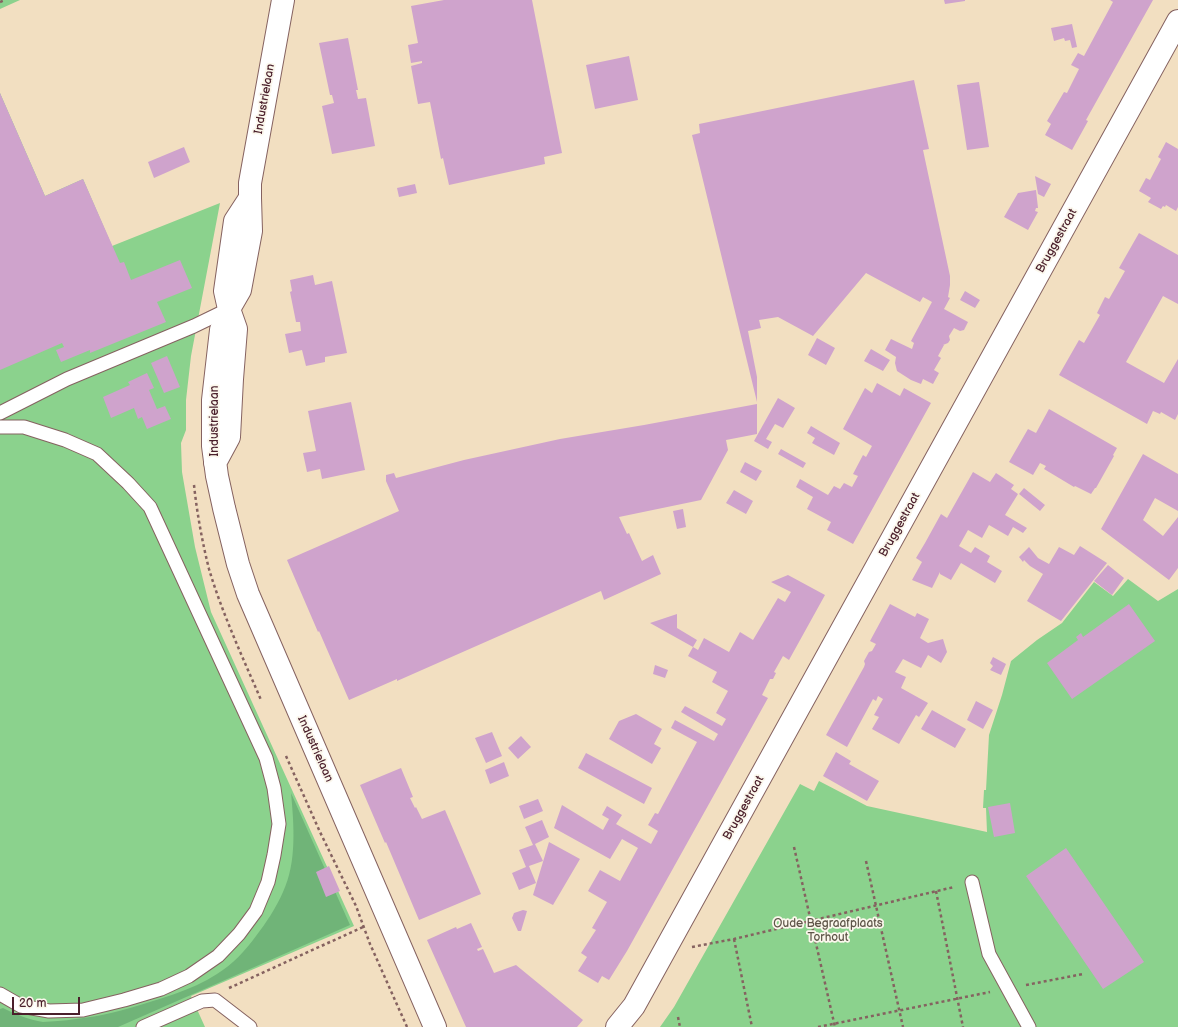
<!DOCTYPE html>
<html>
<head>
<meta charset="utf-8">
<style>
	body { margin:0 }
	#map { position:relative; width:1178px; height:1027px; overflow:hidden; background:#f2dfc1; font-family:"Balsamiq Sans",sans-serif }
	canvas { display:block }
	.scale { position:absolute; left:12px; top:997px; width:68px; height:18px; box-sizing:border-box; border:2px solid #4a1f2b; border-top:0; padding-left:5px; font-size:12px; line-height:14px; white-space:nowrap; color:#4a1f2b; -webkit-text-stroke:3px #fbf7ec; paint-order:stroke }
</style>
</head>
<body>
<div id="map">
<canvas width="1178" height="1027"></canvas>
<div class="scale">20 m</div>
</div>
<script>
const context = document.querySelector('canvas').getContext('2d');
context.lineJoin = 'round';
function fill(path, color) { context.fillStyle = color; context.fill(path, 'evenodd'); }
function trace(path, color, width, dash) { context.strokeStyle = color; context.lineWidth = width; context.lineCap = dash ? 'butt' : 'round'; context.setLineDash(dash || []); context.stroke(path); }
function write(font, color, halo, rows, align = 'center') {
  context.font = font + ' "Balsamiq Sans",sans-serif'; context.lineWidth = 3.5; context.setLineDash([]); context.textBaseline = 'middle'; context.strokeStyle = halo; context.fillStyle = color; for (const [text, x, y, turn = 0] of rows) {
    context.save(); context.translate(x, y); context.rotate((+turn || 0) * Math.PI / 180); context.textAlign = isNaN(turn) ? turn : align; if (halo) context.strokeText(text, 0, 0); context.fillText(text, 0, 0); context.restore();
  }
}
fill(new Path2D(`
	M0,0H20L0,9Z
	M0,93L45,196L83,179L112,246L220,203L191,356L186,400V430L181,443L182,472L195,547L211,612L354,926L191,996L205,1027H0Z
	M1128,579L1158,601L1178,589V1027H660L674,1007L800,784L814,791L819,781L867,806L987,832L986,808H983L984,790H986L989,735L1002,695L1011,661L1037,640L1062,623L1094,582L1113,596Z`), '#8bd28d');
fill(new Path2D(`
	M291,793L350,925L118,1027H0V1009L3,1008C15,1014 29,1020 43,1022C48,1022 53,1021 58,1021C82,1019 106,1015 130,1008C159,999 191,991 217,974C232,965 246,950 256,936C266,923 276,908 283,892C297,862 294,825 291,793Z`), '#70b478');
fill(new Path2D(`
	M444,0H532L562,153L544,157L545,164L449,185L443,158L441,159L430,102L418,104L411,66L422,63V61L411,63L408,45L418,43L411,6Z
	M944,0H965V1L945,4Z
	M1110,0H1153L1086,120L1088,121L1072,150L1045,135L1051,124L1047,121L1064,92L1067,93L1079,69L1071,65L1078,53L1084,56L1113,2Z
	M1072,24L1077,47L1072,48L1070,40L1065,41L1064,38L1054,41L1051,28Z
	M348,38L358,90H356L358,99L366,98L375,146L332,154L322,106L334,103L332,95H330L319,43Z
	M629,56L638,100L595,109L586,65Z
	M914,80L929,149L923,150L950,276V285L948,297L950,298L944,309L968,322L964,330L960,331L954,328L949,336L950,340L948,343L943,345H944L938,356L941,358L934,370L939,373L933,384L923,379L921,384L911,380L897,371L895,363L896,357L885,350L891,339L912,349L914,343L911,341L932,302L923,297L920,302L866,273L813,336L778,317L759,320L761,328L748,331L757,377V402L692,135L700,133L699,124Z
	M979,82L989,147L967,150L957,85Z
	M0,93L45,196L83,179L120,263L124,262L131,280L180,260L192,288L157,302L166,322L90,353V350L61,362L56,350L64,347L62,343L0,370Z
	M1166,142L1178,149V207L1176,211L1166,205L1165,207L1163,206L1161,209L1148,202L1151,198L1139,191L1146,178L1150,180L1161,159L1158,157Z
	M184,147L190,162L154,178L148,162Z
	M1035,176L1051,184L1044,197L1038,194Z
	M415,184L417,193L399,197L397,188Z
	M1036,190L1038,208H1036L1035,211L1038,212L1028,230L1004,217L1018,193Z
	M1139,233L1178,255V304L1163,296L1126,362L1164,383L1178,359V414L1175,420L1161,412L1160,414L1153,411L1147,424L1059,375L1079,340L1084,343L1100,315L1097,313L1105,297L1109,299L1125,271L1119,268Z
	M313,275L315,285L332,281L347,353L325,357V362L306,366L302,350L289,353L285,334L301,331L300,322H296L290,292L292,291L290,280Z
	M965,291L980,300L975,308L960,300Z
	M817,338L835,348L826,365L808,355Z
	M871,349L890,360L883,371L864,361Z
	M167,356L180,387L164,393L151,363Z
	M147,373L154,388L149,390L157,409L165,406L171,419L147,429L142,417L138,419L134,408L111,418L103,397L130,385L128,382Z
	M877,383L900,396L904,388L931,403L853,544L827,530L831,522L807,509L813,497L796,487L800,479L828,495L834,486L840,489L844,483L852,487L858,476L853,474L863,455L866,457L872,446L843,429L865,388L872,393Z
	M778,398L795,408L783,428L775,424L766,439L772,442L768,449L754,441Z
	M351,402L365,470L322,479L320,469L307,472L303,453L316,451L308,411Z
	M757,404V434L726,440L728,450L701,500L619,517L627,534L629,533L642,561L653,555L661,574L604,600L601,591L397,681V679L349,700L319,631L318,632L287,560L399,511L386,481V475L394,473L396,478L464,460L560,439L644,425Z
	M1049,409L1117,448L1113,455L1114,456L1096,488H1095L1091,494L1075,486L1074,487L1044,469L1046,466L1040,463L1033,475L1009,462L1028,429L1036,433Z
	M811,426L840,443L834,455L812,443L815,438L807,433Z
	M781,449L806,463L803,468L778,454Z
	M1143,454L1178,474V511L1155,498L1143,520L1163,536L1178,517V568L1169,580L1101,529Z
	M745,462L762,471L756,481L740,472Z
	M973,472L990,482L996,473L1014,485L1011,489L1018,494L1005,515L1027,528L1023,533L1013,527L1008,536L989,525L982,538L968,530L959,546L971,553L975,547L990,556L987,562L1002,571L995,583L961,563L951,580L940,574V572L932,588L912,580L922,562L916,558L925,543L941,514L947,518Z
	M1024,488L1045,505L1040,511L1019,494Z
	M734,490L753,501L746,514L726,503Z
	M683,509L686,527L677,529L673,511Z
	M1080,546L1107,563L1061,621L1027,601L1043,574L1030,566L1024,560L1023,562L1019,557L1029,547L1038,558L1049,564L1059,547L1074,555Z
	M1108,565L1124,578L1112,595L1094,581Z
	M788,575L825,595L789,660L783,656L774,672L776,673L773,679H770L762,695L768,698L627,951L609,980L602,976L598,983L578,971L587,957L581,953L596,930L592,928L607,902L588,891L600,870L620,881L638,848L622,839L610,859L554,828L562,805L603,830L609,819L602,815L607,806L622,815L616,824L651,844L658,831L648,825L655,813L658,814L697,742L671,728L675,720L714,741L718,734L681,712L685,706L722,726L726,719L716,713L728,691L712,682L717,672L688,656L693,647L650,623L677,614V628L697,640L693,647L698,650L704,638L729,652L740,632L753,640L778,598L785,602L791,592L771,582Z
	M890,604L915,617L917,613L929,619L920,638L928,643L943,639L947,652L941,663L928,655L921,668L903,659L895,672L906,677L901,688L928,703L919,717L916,715L899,744L872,729L879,717L874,715L883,699L878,696L876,701L873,699L847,747L826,735L864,667L865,664L864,661L869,652L872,651L876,644L870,641Z
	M1129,604L1155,641L1072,699L1047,663L1078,640L1076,637L1081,633L1083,637Z
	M993,657L1006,664L1001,675L990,670L993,666L990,663Z
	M655,665L668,670L665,678L653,674Z
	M976,701L993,710L983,729L967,720Z
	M932,710L966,729L955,748L921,729Z
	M636,714L662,729L654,744L661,748L652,764L609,739L619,721Z
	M492,732L502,756L486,763L475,738Z
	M521,736L531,747L518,759L508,748Z
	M836,752L851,761L849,764L879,781L867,801L823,776Z
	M586,753L652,788L644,804L578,768Z
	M504,762L509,776L490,784L485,770Z
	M401,768L413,797L410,798L415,808L416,807L422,819L445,810L481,894L419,920L386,842L385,843L360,785Z
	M538,799L543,811L524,819L519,806Z
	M1010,803L1015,833L994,837L988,807Z
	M542,820L549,837L535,844L543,861L529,866L536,883L519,890L512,873L526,867L519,850L533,845L525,827Z
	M549,842L580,859L553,905L533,895Z
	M1066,848L1144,962L1103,989L1026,876Z
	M329,866L340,891L326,897L316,872Z
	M523,910L527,911L521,931H518L512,918L514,913Z
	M471,923L482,947L477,949L478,951L483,949L494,973L516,965L583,1020L577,1027H466L427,940L456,927L457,929Z`), '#cfa3cc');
const service = new Path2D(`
	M0,413L67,379L194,326L229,309
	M0,427H24L65,440L97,454L128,483L150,507L266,758L274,788L279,824L274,855L268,882L256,911L239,934L218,956L189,976L161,989L124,1000L83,1010L49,1011L21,1006L0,994
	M972,882L989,954L1029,1027
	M143,1027L202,1001L215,1000L250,1027`);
const minor = new Path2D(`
	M283,0L250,183V198L251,231L240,290L229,309L221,330L213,400V446L217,476L224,508L238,564L248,594L435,1027
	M215,463L229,437L232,379L236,329L229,309L225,291L235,221L250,198`);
const tertiary = new Path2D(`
	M617,1027L634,1006L1178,21`);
trace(service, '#856260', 15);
trace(minor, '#856260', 24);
trace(tertiary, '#856260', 24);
trace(new Path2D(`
	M0,2L5,0
	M194,485C197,513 202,541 209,569C222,613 243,658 261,700
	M286,756L320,832L356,906L370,944L407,1027
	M794,847L835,1027
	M866,861L903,1027
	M936,891L963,1027
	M734,939L752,1027
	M692,947L734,939L954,887
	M1026,985L1083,974
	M229,988L363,927
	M678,1017L680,1027
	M818,1027L990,992`), '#856260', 2.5, [3, 3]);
trace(service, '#fff', 13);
trace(minor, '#fff', 22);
trace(tertiary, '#fff', 22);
write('12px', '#4a1f2b', '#fbf7ec', [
	["Industrielaan",265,99,-80],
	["Bruggestraat",1057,241,-61],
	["Industrielaan",215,421,-90],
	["Bruggestraat",900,525,-61],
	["Industrielaan",315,749,66],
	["Bruggestraat",744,808,-61]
]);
write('12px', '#5e5548', '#fbf7ec', [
	["Oude Begraafplaats",828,924],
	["Torhout",828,938]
]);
</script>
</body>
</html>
